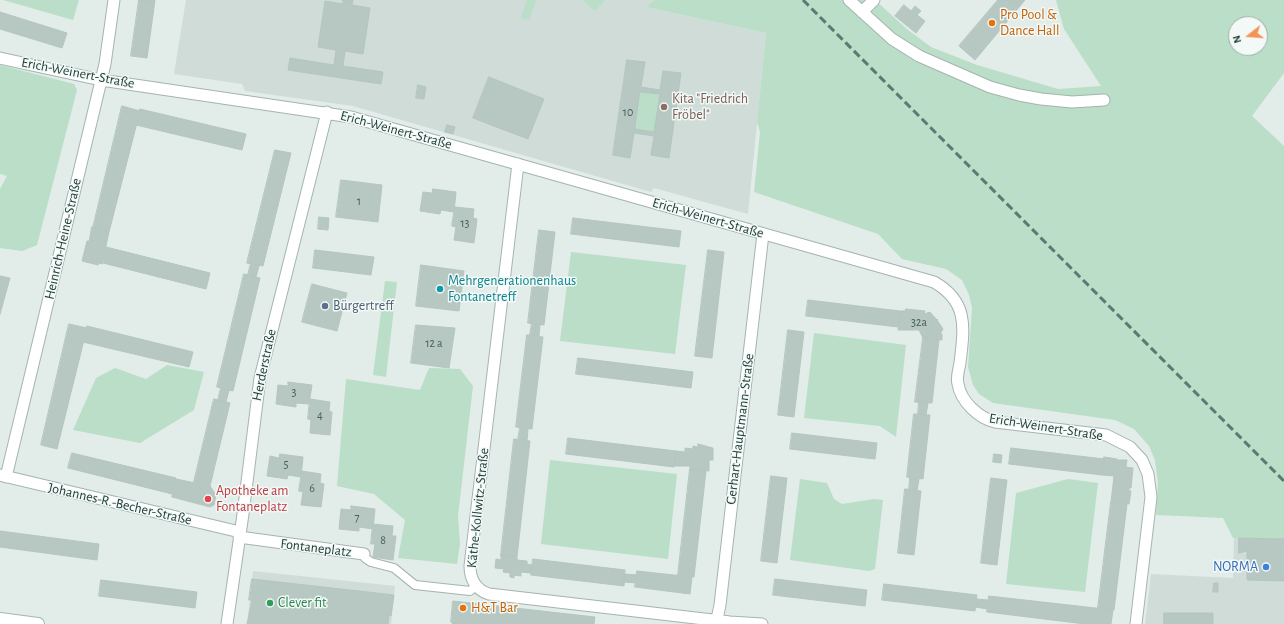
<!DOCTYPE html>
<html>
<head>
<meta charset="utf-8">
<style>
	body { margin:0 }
	#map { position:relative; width:1284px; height:624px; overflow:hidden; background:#e2ece9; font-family:"Alegreya Sans",sans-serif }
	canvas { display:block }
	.north { position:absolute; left:1228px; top:16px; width:40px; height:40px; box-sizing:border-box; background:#f2f9f6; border:1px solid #9eaeab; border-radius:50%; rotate:253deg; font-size:11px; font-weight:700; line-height:16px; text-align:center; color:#213e3a }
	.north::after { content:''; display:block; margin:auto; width:14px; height:18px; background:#f59357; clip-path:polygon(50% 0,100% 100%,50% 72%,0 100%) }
</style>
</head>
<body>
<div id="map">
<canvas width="1284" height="624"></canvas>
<div class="north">N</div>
</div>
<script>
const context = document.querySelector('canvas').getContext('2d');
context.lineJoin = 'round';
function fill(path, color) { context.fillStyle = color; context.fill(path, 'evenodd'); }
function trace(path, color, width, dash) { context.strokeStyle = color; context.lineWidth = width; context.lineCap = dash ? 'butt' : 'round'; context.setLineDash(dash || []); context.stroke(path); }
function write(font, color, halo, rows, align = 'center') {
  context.font = font + ' "Alegreya Sans",sans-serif'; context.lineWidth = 3; context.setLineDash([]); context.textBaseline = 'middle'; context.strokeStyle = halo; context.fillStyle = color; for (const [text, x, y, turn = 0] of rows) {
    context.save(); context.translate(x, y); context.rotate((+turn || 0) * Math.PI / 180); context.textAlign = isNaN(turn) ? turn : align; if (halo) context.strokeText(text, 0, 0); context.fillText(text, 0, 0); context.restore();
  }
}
fill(new Path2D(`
	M186,0H654L646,7L766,33L748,214L654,188L651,192L353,106L245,91L242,84L174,74Z
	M1234,538L1284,539V624H1145L1151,574L1233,578Z
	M253,571L395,586L391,624H247Z`), '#d0dcd8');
fill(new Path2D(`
	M3,0H79L73,20Z
	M527,0H536L529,20L521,18Z
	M583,0H605L595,11Z
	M654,0H875L908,30L931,47L977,65L1058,89L1101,86L1064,29L1056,0H1284V73L1252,116L1284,146V539L1233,538L1223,518L1156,515L1158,483L1155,460L1149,446L1134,429L1115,420L993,403L979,394L973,385L968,367L972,308L969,295L962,280L946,269L902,259L878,234L754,192L760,132L757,122L766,33L646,7ZM1236,24H1260V48H1236Z
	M0,65L74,84L77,90L37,245L22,251L0,248V189L7,176L0,174Z
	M640,92L660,94L654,132L635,129Z
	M571,252L686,265L675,354L560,341Z
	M385,281L397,282L386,377L373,375Z
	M814,333L906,345L896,437L880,426L804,418Z
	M167,365L204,372L194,410L140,443L73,430L96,378L115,368L146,379Z
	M429,368L460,369L473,386L458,516L460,544L457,564L398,558L405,520L374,494L337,486L346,379L420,390Z
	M550,460L677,474L668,559L541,544Z
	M800,479L827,483L834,499L842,504L874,499L883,500L875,569L869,571L790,560Z
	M1068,479L1098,483L1085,592L1006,584L1016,493Z`), '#badec8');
const building = new Path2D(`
	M139,0H155L147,58L131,56Z
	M343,0H353L352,5L370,8L363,54L345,51L343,66L383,72L381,84L288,70L290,58L334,65L336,50L318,47L325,1L343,4Z
	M998,0H1025L975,60L959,46Z
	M904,5L911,11L915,6L921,11L917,15L925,21L916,33L895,16Z
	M0,12L67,33L62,48L0,29Z
	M627,60L645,62L641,87L660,90L663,71L681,73L669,158L651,155L654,136L634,133L630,158L613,155ZM640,92L660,94L654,132L635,129Z
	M489,77L544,99L528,139L473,118Z
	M418,85L426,87L424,99L416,98Z
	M122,106L140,111L109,232L93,228Z
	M140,109L246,134L242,150L136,125Z
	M447,125L455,127L453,134L445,132Z
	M275,150L291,153L263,266L247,263Z
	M341,180L382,185L378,222L336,217Z
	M433,189L456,192L454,212L441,210L440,214L420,211L423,192L432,193Z
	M455,207L474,209L473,218L477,219L474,243L454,240L456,227L452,226Z
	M319,217L329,218L328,230L318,229Z
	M573,218L681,231L679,247L571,234Z
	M92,227L109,232L102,264L99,263L98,265L82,261L87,241H89Z
	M539,230L555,232L544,325L528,323Z
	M106,247L210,273L206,289L103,263Z
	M315,250L374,257L371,275L313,268Z
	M708,250L724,252L712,358L695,356Z
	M251,263L259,266L256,277L248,275Z
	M421,265L464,271L459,311L416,306Z
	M244,274L260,278L233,391L217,387Z
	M0,276L10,278L0,314Z
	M312,284L347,293L337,331L302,322Z
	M808,300L900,311L898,327L806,316Z
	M906,309L925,311L924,314L930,312L937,320L938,319L937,320L943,329L940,334H942V340L923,338L919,330H898L900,311H905Z
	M532,323L540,324L539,336L530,335Z
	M69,324L87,328L57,449L41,445Z
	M416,325L455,328L449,368L411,363Z
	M87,326L193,352L189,367L83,342Z
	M788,330L804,332L794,417L778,415Z
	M527,335L543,337L532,429L516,427Z
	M923,338L939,340L932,403L915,402Z
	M578,358L693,372L691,388L576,374Z
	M288,382L312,385L309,404L296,403V407L276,404L278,385L288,386Z
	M221,388L229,390L226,402L218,400Z
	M214,399L230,403L210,486L194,482Z
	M310,399L330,402L329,411L332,412L330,435L310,433L311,420L308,419Z
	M919,402L928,403L926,415L918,414Z
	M914,414L930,415L923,479L907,477Z
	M520,428L528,429L527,441L518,440Z
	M792,433L877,443L875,459L790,449Z
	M568,438L676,451L674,467L566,454Z
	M514,439L530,441L517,557L501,555Z
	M698,444L713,448V460H709V471L690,469V466H674L676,451L685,452V448L693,449V446L698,447Z
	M1011,448L1104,459L1102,475L1009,464Z
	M72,453L176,478L172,494L68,468Z
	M280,454L303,457L301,477L288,475L287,479L267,476L270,456L279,458Z
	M994,454L1002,455L1001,463L993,462Z
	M1104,457L1117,459V460H1127L1126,467L1133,468L1131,488H1129V491H1131L1129,504L1111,502L1114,476L1102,475Z
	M690,469L706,471L694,577L678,575Z
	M302,471L321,474L320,483L324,484L321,507L301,505L303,492L299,491Z
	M771,476L787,478L777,563L761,561Z
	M910,478L919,479L917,491L909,490Z
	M991,478L1007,480L997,565L981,563Z
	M176,479L210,486L216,495L214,505L210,507L172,497Z
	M905,489L921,491L914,555L898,553Z
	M1111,502L1127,504L1114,610L1098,608Z
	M351,506L375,509L373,529L359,527V531L339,529L341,509L351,510Z
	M373,524L393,526L392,536H396L393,560L373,557L375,544H371Z
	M0,531L99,544L97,560L0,547Z
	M1239,538L1284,539V581L1247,580V551L1239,553Z
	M501,555L517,557V560L527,561V564L532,565L531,573L521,572V576L514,575V578L510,577V573L503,572L504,569L495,568L496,559L501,560Z
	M533,559L625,570L624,586L531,575Z
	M637,571L692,577L690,594L635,587Z
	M625,574L637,575L636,583L624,582Z
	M252,579L394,595L391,616L389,615L388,624H247L252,600H249Z
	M775,579L867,590L865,606L773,595Z
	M101,580L197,592L195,608L99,596Z
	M1214,583H1218V592H1213Z
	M884,584L977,595L975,611L882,600Z
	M989,596L1113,610L1111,624H1085L987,612Z
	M976,599L988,600L987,609L975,607Z
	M453,601L595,617L594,624H453L451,622Z
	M1164,613H1213V624H1164Z`);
fill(building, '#b7c7c2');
trace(building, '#b4c6c1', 1);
const pedestrian = new Path2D(`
	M364,554L365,558L371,562L394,568L415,585L470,591L476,586`);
const minor = new Path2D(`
	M849,0L892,39L919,56L990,87L1019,95L1041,99L1072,102L1104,100
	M862,12L874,0
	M0,58L101,80L351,117L934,282C969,302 964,328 960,363C959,369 956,378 958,384C961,402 979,418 995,422L1106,435L1130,447L1142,460L1148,474L1151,497L1136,624
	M518,164L470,566C470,579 476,590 489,594L730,622L762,624
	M0,475L240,532
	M6,477L105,64L114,0
	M239,537L364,554
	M227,624L243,514L260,378L327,112
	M716,624L720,605L763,234`);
const secondary = new Path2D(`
	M0,619L38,624`);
trace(pedestrian, '#a4b4b1', 10);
trace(minor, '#a4b4b1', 13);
trace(secondary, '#a0b8b3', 14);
trace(pedestrian, '#fff', 8);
trace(minor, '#fff', 11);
trace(secondary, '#fff', 12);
trace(new Path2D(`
	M803,0L1284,481`), '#5c7975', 3, [8, 4]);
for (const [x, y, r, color] of [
	[992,23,4,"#e8710a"],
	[664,107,4,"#8d6e63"],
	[440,289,4,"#0f9aa8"],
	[325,306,4,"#5c6f8a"],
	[208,499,4,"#e0444e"],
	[1266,567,4,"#3f7fe0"],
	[270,603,4,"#2e9e5b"],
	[463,608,4,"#e8710a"]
]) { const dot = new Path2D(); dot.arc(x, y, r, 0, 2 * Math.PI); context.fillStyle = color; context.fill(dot); trace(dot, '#f2f9f6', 1.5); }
write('12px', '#46605c', null, [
	["10",628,112],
	["1",359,201],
	["13",465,223],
	["32a",919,322],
	["12 a",434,343],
	["3",294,392],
	["4",320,415],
	["5",286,464],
	["6",312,488],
	["7",357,517],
	["8",383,540]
]);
write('14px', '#c56008', '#f2f9f6', [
	["Pro Pool &",1000,15],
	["Dance Hall",1000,31],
	["H&T Bar",471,608]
], 'left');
write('14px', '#213e3a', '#f2f9f6', [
	["Erich-Weinert-Straße",78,73,11],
	["Erich-Weinert-Straße",396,130,15],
	["Erich-Weinert-Straße",708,218,16],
	["Heinrich-Heine-Straße",63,239,-77],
	["Herderstraße",264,365,-78],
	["Erich-Weinert-Straße",1046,427,9],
	["Gerhart-Hauptmann-Straße",740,429,-83],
	["Johannes-R.-Becher-Straße",120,504,13],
	["Käthe-Kollwitz-Straße",478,508,-84],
	["Fontaneplatz",316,548,7]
]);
write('14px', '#785e54', '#f2f9f6', [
	["Kita \"Friedrich",672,99],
	["Fröbel\"",672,115]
], 'left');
write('14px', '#0d838f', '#f2f9f6', [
	["Mehrgenerationenhaus",448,281],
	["Fontanetreff",448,297]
], 'left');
write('14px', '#4e5e75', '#f2f9f6', [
	["Bürgertreff",333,306]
], 'left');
write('14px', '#be3a42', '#f2f9f6', [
	["Apotheke am",216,491],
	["Fontaneplatz",216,507]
], 'left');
write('14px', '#366cbe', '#f2f9f6', [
	["NORMA",1258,567]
], 'right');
write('14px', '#27864d', '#f2f9f6', [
	["Clever fit",278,603]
], 'left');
</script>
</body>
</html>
